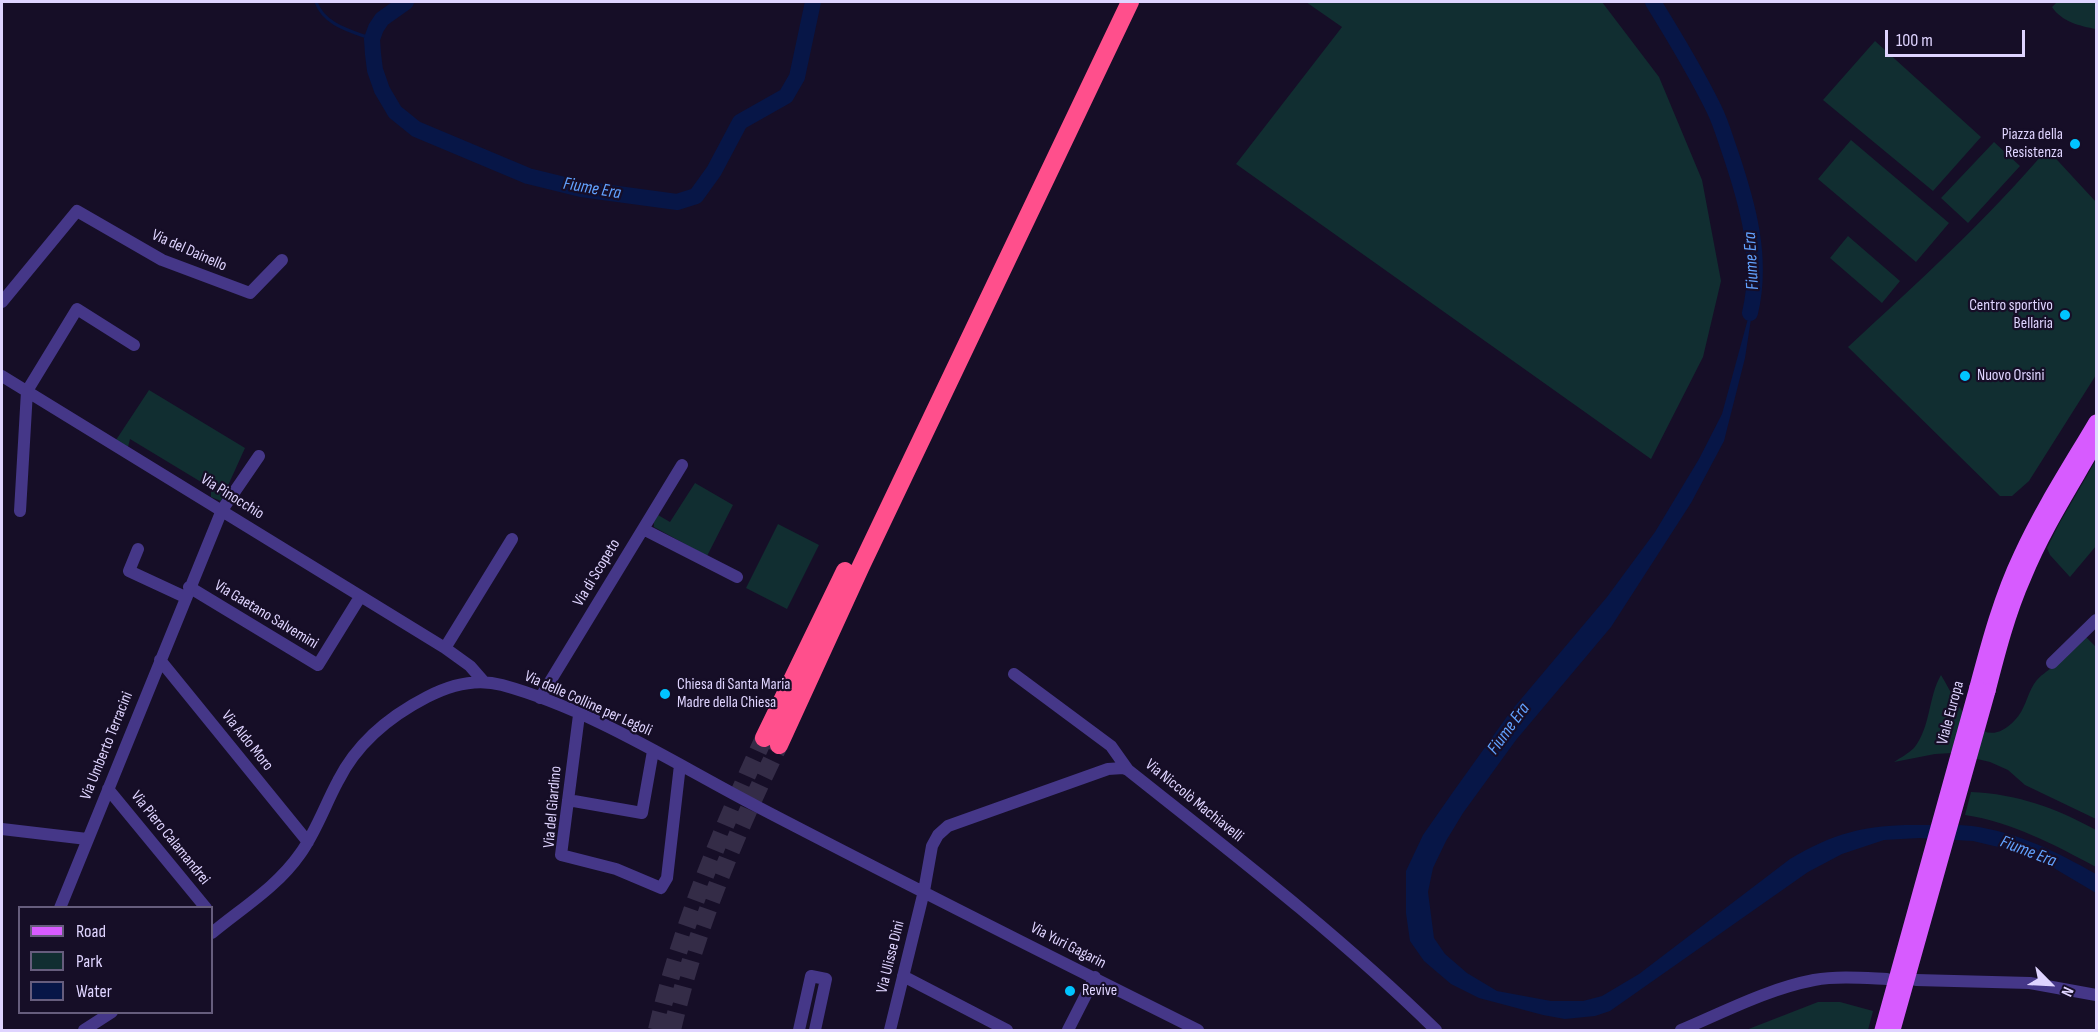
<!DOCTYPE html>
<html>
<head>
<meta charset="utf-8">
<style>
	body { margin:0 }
	#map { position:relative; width:2098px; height:1032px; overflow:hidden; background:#160e27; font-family:"Sofia Sans Condensed",sans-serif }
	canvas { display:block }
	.frame { position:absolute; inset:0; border:3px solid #dfd4ff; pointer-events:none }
	.legend { position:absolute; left:18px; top:906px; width:195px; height:108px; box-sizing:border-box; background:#160e27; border:2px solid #665d7d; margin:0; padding:8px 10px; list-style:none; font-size:18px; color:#dfd4ff }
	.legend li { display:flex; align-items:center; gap:12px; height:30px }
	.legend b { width:30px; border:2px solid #665d7d }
	.north { position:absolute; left:2020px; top:954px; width:60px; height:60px; -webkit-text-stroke:4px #160e27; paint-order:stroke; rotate:114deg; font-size:16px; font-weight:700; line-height:24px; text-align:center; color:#dfd4ff }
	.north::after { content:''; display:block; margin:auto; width:21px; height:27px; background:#dfd4ff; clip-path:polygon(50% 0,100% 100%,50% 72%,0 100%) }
	.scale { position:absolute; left:1885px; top:30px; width:140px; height:27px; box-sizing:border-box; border:3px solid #dfd4ff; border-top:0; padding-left:8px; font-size:18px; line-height:21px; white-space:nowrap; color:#dfd4ff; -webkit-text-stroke:4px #160e27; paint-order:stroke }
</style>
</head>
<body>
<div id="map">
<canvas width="2098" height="1032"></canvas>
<div class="frame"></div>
<ul class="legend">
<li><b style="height:8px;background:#d75bff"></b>Road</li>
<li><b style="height:16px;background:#112e31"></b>Park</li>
<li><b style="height:16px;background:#071647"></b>Water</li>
</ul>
<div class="north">N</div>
<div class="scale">100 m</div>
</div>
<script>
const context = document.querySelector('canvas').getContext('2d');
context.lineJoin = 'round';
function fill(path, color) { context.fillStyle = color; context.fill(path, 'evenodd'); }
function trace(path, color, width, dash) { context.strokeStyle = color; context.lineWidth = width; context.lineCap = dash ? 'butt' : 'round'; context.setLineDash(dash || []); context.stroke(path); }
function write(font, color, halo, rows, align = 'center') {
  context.font = font + ' "Sofia Sans Condensed",sans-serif'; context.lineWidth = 4.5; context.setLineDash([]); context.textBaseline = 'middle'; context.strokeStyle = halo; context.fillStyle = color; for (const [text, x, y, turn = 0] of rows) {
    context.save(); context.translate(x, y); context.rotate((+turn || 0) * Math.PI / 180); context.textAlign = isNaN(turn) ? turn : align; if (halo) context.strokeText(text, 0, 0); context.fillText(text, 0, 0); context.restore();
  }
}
fill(new Path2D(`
	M1306,2H1602L1659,77L1702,180L1721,281L1703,357L1651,459L1236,164L1342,27Z
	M2057,2H2096V29C2080,26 2062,22 2052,7Z
	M1875,41L1981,137L1933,191L1823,100Z
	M1851,140L1949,223L1916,262L1818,179Z
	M1994,142L2020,166L1968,223L1941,198Z
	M2047,149L2096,202V375L2029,481L2012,496H2000L1848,347C1916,284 1987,220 2047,149Z
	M1848,236L1900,281L1882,303L1830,258Z
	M149,390L245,448L221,501L211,497V488L130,439L128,447L116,440Z
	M2096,460V546L2070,577L2050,555L2047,548L2059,524Z
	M695,483L733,505L707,556L654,527V522L658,515L670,522Z
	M778,524L819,545L787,609L746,588Z
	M2086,637L2096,647V819L2025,785L2008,770L1990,762L1952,753L1935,754L1894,762C1900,758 1909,753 1914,748C1931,727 1928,697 1941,675C1956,699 1979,759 2015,720C2025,710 2027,695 2034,684C2040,675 2048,671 2055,665C2066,657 2076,647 2086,637Z
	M1971,792C2017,794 2056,808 2096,830V867C2055,845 2012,822 1965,815Z
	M1818,1002H1840L1873,1011L1868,1030H1746Z`), '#112e31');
fill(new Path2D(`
	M1755,293L1745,358L1724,441L1691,503L1611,627L1516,740L1463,813L1446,841L1433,868L1428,892L1434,938L1445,954L1467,973L1497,991L1551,1001H1583L1602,996L1639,974L1790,859C1835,832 1869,824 1922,825C1938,825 1956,824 1972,826C2017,832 2057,852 2096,874V893L2047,864L2015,851L1973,841L1919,838L1884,840L1842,854L1808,872L1610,1011L1595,1016L1565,1019L1543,1015L1479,998L1451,984L1424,961L1410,941L1406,913V871L1423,835L1453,792L1511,711L1607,597L1655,532L1699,459L1722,414Z`), '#071647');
trace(new Path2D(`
	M316,2C324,25 351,31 372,39`), '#071647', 3);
trace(new Path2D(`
	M406,2L382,19L376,28L372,39L373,54L375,70L382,90L395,112L416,129L528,176L581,189L677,202L696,196L714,171L740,122L786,96L797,77L813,2
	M1653,2C1674,36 1696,72 1714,109C1721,123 1725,138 1730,152C1748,205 1763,258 1750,313`), '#071647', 16);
trace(new Path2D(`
	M657,1030C680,929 720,833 764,738
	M672,1030C695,931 734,837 779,745`), '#342c47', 18, [18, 9]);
trace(new Path2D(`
	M2,302L77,211L162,260L250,293L282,260
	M2,376L445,648L470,666L484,682
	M20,511L27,391L77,309L134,345
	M643,529L737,577
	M138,549L129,571L185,597
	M189,587L318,665L360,597
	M445,648L512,539
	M160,660L308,842
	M2052,663L2096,620
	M1014,674L1111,746L1128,770
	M540,698L682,465
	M579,715L561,855L616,869L661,888L667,878L680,765
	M108,789L206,908
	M568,800L642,813L653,751
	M2,829L87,839
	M60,908L222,510L259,456
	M212,933C242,908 277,887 300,854C316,832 325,805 338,781C357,743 390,716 427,697C450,685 476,678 502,685C593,710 675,764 758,807C904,883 1051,957 1198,1030
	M903,976L1007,1030
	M1916,980L2030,983L2096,995
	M84,1030L112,1012
	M799,1030L811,976L826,979L815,1030
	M890,1030L924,891L932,846L938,835L948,826L1108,769L1123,768L1128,770C1234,854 1340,936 1436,1030
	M1068,1030L1095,977
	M1681,1030C1724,1012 1767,989 1814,980C1838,976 1863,978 1887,979`), '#453788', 12);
trace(new Path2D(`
	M1977,687C1989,642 2001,597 2021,555C2042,509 2070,466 2096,422
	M1988,691C1998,652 2008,613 2024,577C2043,530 2071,487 2096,443`), '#d75bff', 15);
trace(new Path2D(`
	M764,738L845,571
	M779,745L861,566L1130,2`), '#ff4f8c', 18);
trace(new Path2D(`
	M1882,1030L1977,687
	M1893,1030L1988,691`), '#d75bff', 15);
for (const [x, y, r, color] of [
	[2075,144,6,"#00c4ff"],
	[2065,315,6,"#00c4ff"],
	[1965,376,6,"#00c4ff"],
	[665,694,6,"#00c4ff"],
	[1070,991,6,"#00c4ff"]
]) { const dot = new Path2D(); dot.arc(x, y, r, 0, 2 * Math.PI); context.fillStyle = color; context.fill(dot); trace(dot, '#160e27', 2); }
write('16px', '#dfd4ff', '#160e27', [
	["Piazza della",2063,135,"right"],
	["Resistenza",2063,153,"right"],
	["Centro sportivo",2053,306,"right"],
	["Bellaria",2053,324,"right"],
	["Nuovo Orsini",1977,376],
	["Chiesa di Santa Maria",677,685],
	["Madre della Chiesa",677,703],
	["Revive",1082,991]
], 'left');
write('16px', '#dfd4ff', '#160e27', [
	["Via del Dainello",189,251,24],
	["Via Pinocchio",232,497,32],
	["Via di Scopeto",597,573,-59],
	["Via Gaetano Salvemini",266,615,31],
	["Via delle Colline per Legoli",588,704,24],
	["Viale Europa",1951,713,-75],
	["Via Aldo Moro",247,741,51],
	["Via Umberto Terracini",107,746,-68],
	["Via Niccolò Machiavelli",1194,801,39],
	["Via del Giardino",553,807,-85],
	["Via Piero Calamandrei",170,838,51],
	["Via Yuri Gagarin",1068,946,27],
	["Via Ulisse Dini",891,957,-76]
]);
write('italic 18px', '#62a2ff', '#160e27', [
	["Fiume Era",592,189,10],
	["Fiume Era",1752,261,-93],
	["Fiume Era",1509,729,-54],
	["Fiume Era",2028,852,21]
]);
</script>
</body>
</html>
